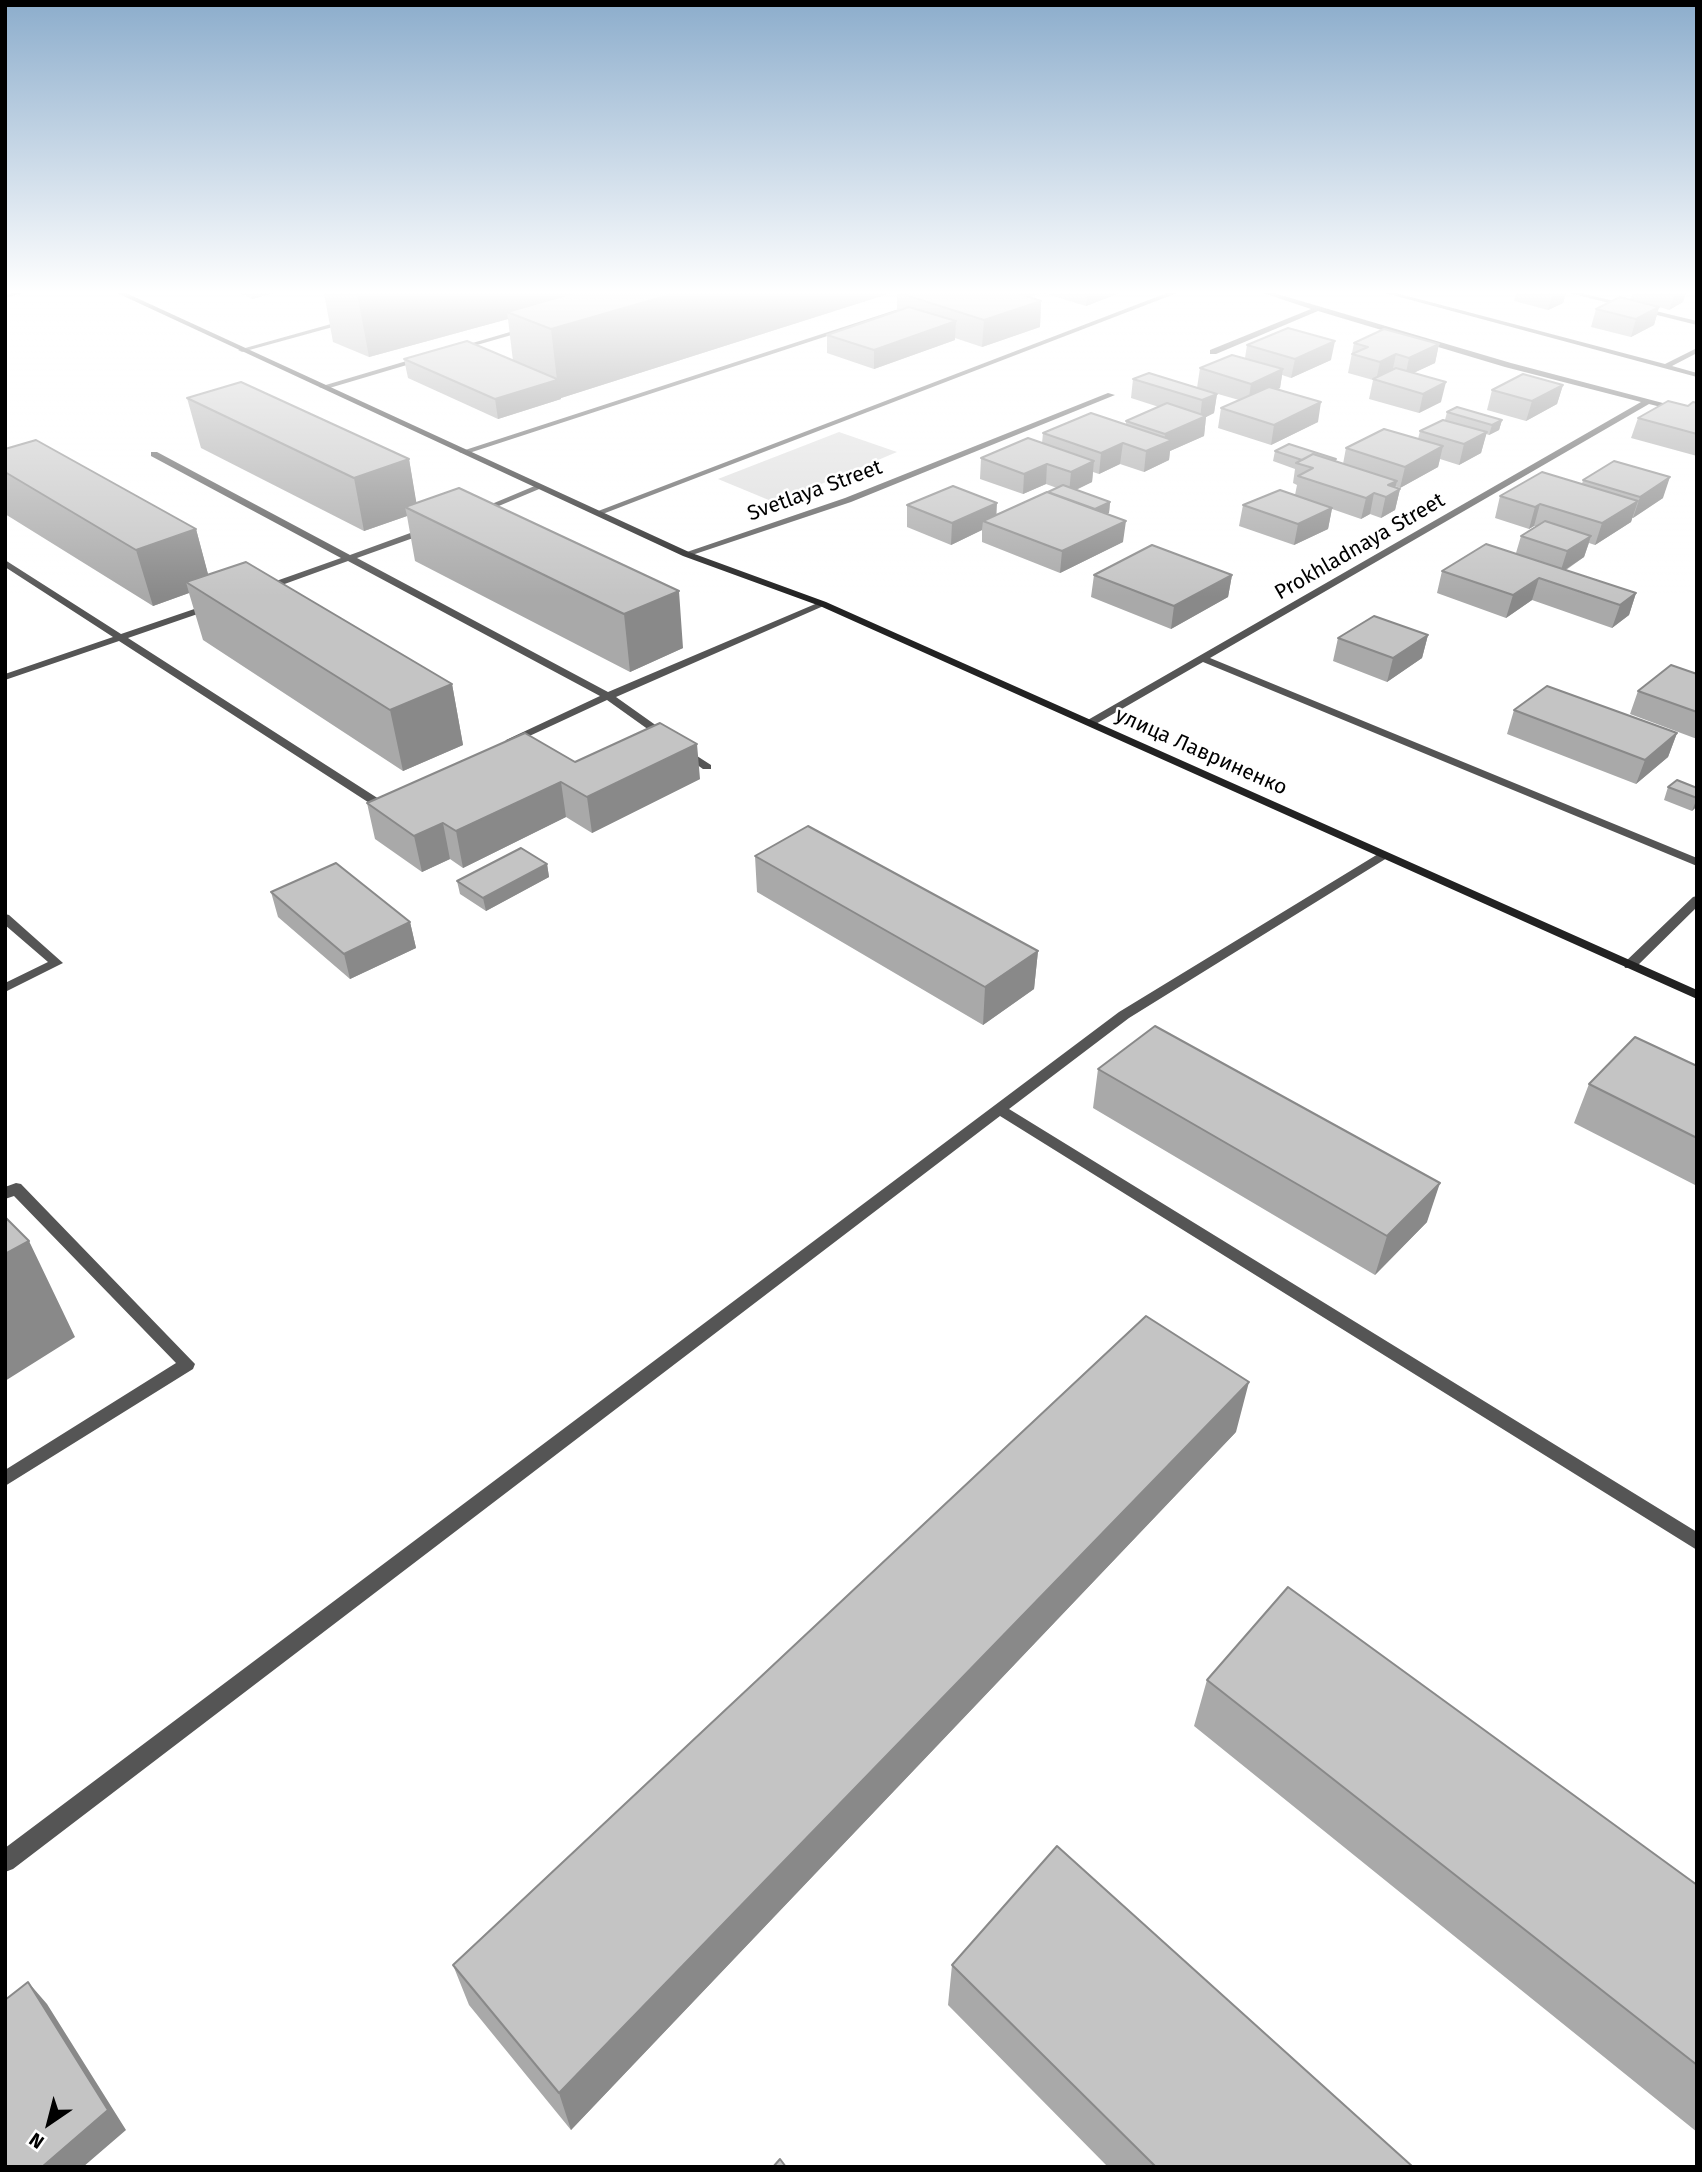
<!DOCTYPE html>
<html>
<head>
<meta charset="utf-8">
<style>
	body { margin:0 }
	#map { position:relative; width:1702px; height:2172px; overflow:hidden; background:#fff; font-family:"Fira Sans",sans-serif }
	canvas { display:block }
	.frame { position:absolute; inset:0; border:7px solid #000; pointer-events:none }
	.north { position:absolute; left:14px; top:2088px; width:70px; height:70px; -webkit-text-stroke:5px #fff; paint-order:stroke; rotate:215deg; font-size:19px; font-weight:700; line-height:28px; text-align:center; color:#000 }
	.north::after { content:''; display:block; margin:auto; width:24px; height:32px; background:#000; clip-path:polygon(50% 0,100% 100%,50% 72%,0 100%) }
</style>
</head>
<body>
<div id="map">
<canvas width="1702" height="2172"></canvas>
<div class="frame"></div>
<div class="north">N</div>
</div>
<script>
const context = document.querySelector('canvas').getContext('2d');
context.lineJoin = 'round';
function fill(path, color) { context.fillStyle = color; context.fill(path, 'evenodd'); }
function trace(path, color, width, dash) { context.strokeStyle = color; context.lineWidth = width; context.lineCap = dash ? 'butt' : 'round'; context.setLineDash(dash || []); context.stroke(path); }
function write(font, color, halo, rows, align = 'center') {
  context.font = font + ' "Fira Sans",sans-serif'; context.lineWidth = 5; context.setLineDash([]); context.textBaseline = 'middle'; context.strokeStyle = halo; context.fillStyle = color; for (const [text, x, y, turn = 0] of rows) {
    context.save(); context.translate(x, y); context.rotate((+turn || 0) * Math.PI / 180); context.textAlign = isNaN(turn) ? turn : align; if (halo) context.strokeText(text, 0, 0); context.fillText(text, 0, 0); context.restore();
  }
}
fill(new Path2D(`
	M839,432L897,452L776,503L718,479Z`), '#dcdcdc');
fill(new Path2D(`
	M21,293L20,294L5,298V294Z
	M908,306L910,309L466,454L459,452Z
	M349,319L351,322L242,352L238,350Z
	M527,327L529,330L456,351L452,349Z
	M420,357L427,359L326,389L319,387Z
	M151,452H157L350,555L424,528H430V532L357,558L608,692L820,602L828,604L616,697L671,736V740H663L607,700L510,745L505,742L506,740L600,696L348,561L268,590H262V586L341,558L151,456Z
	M537,485L544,487L482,513L475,511Z
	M5,560L121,634L209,604H215V608L128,638L379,799L390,795L396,798L382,806H374L119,641L5,680V674L113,637L5,567Z
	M683,747L711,765V769H703L679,752L678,750Z
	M1383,851L1389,855L1387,858L1129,1018L1009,1109L1697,1532V1550L1000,1116L13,1869L5,1872V1848L1119,1012Z
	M5,914L9,915L63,963L5,992V983L48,962L5,925Z
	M16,1183L21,1184L195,1364L193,1369L5,1486V1470L176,1363L14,1196L5,1199V1187Z`), '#555');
fill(new Path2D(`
	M1167,293H1177L600,515L593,513Z
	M1263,293H1274L1511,363L1697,412V416L1649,404L1210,658L1697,858V866L1203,662L1094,725H1086V721L1641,402L1505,367L1318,311L1216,354H1210V350L1311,309Z
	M1385,293H1396L1665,364L1697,348V353L1672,366L1697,373V377Z
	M1569,293H1581L1697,321V325Z
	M1108,393L1115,395L851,502L689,556L681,554L845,498Z
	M1697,896V907L1635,968H1625L1624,965L1625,962L1693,897Z`), '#555');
fill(new Path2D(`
	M117,293H126L689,552L826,602L1697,990V999L820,606L683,556Z`), '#222');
fill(new Path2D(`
	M240,293H274L252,299Z
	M324,293H891L561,398V399L498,419L408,378L404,359L513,361L508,319L369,357L333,342Z
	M897,293L1030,297L1041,301L1040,327L982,347L955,338V340L874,369L827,353V335L897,311Z
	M1043,293H1120L1086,306Z
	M1516,293H1566L1563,303L1548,310L1514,301Z
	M1632,293H1686L1683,302L1669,310L1659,307L1654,325L1631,337L1591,327L1596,309L1630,300Z
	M1354,343L1439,344L1435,363L1413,373L1441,402L1419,413L1369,399L1373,380L1348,373Z
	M1247,345L1331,360L1291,378L1282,375L1280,388L1278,389L1318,422L1271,445L1218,428L1221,408L1239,400L1197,388L1200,368L1245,358Z
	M1133,379L1217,394L1214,413L1206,417L1204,436L1170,451L1169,460L1144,472L1120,464L1099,474L1093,472L1092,482L1076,490L1110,502L1109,513L1107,514L1123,542L1060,573L982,542V530L951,545L907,527V505L997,514L1057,488L1046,484L1023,494L980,479L981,458L1042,443L1043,433L1126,424V421L1159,407L1131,398Z
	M1563,385L1557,404L1526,421L1487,410L1492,390Z
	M187,398L409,459L416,503L459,488L683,648L630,672L415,561L407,516L364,531L201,448Z
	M1697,403V456L1631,438L1638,418Z
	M1447,412L1502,420L1499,430L1489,435L1486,434L1481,453L1459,465L1440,459L1438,467L1400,488L1395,486V487L1400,489L1395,510L1381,518L1370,514L1361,519L1332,509L1328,529L1294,545L1239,526L1243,505L1295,495L1297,485L1293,483L1295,469L1273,461L1275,451L1336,459L1335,461L1343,464L1346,448L1418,439L1420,431L1445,420Z
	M5,449L196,529L208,575L452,684L463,745L403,771L203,640L189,593L153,606L5,514Z
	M1583,480L1663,498L1633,518H1632L1631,522L1595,545L1589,543L1584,557L1566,570L1636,593L1629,615L1612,628L1532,600L1506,618L1437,593L1442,571L1516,553L1521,536L1537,526H1534L1529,529L1495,518L1500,496L1582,484Z
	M1094,575H1232L1228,597L1171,629L1091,597Z
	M1428,635L1422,658L1387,682L1333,661L1338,638Z
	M1697,674V739L1630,714L1638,691Z
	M1514,710L1677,733L1668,757L1636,784L1507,734Z
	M575,762L700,779L592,833L566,817L463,868L450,859L422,872L375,839L367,803Z
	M1668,787L1697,788V806L1692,811L1664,800Z
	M755,856L1038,951L1034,989L983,1025L757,892Z
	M547,864L549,877L486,911L460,894L457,881Z
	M271,892L410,922L416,948L350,979L278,917Z
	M1697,1066V1186L1574,1123L1589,1084Z
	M1098,1069L1427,1222L1375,1275L1093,1108Z
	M1236,1432L571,2130L469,2005L453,1965Z
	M1207,1680L1697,1885V2132L1194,1726Z
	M952,1965L1413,2167H1108L948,2005Z`), '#a9a9a9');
fill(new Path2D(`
	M250,293H274L252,299Z
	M357,293H598L507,312L508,319L369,357Z
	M676,293H891L561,398V399L498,419L495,399L557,380L551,329Z
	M995,293H1042L994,310Z
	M1087,293H1120L1086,306Z
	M1553,293H1566L1563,303L1548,310Z
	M1675,293H1686L1683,302L1669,310Z
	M1041,301L1040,327L982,347L984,320Z
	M1659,307L1654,325L1631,337L1636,319Z
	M956,321L955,340L874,369V350Z
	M1335,341L1331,360L1291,378L1295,359Z
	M1439,344L1435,363L1405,377L1409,358Z
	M1396,354L1392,373L1376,381L1380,362Z
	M1283,369L1280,388L1248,403L1251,384Z
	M1446,382L1441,402L1419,413L1423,394Z
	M1563,385L1557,404L1526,421L1532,401Z
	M1217,394L1214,413L1206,417L1204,436L1170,451L1169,460L1144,472L1146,451L1164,443L1165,434L1200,419L1202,400Z
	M1321,402L1318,422L1271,445L1274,425Z
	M1502,420L1499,430L1489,435L1492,425Z
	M1487,432L1481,453L1459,465L1464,444Z
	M1123,443L1120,464L1099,474L1101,453Z
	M1443,446L1438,467L1400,488L1405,467Z
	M409,459L418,512L405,507L407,516L364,531L354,478Z
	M1094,461L1092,482L1069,493L1071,472Z
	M1047,464L1046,484L1023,494L1024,474Z
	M1670,477L1663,498L1633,518L1640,497Z
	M1397,481L1394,492L1400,489L1395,510L1381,518L1388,485Z
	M1374,493L1370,514L1361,519L1366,498Z
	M1638,501L1631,522L1595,545L1602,523Z
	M1110,502L1109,513L1094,520L1095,509Z
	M997,503L996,524L983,521L982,530L951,545L952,523Z
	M1540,504L1534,526L1529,529L1535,507Z
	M1332,508L1328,529L1294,545L1298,524Z
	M1126,521L1123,542L1060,573L1062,551Z
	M196,529L211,585L186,582L189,593L153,606L136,550Z
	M1591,536L1584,557L1560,573L1567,551Z
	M1232,575L1228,597L1171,629L1174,606Z
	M1539,578L1532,600L1506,618L1513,595Z
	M679,591L683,648L630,672L624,614Z
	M1636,593L1629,615L1612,628L1620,605Z
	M1428,635L1422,658L1387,682L1393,658Z
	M452,684L463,745L403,771L390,710Z
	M1677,733L1668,757L1636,784L1645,760Z
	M697,744L700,779L592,833L587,797Z
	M561,782L566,817L463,868L456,831Z
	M1697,798V806L1692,811Z
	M443,823L450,859L422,872L414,836Z
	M547,864L549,877L486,911L483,898Z
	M410,922L416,948L350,979L344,954Z
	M1038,951L1034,989L983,1025L985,987Z
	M1440,1183L1427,1222L1375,1275L1387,1236Z
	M29,1241L75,1337L5,1381V1254Z
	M1249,1382L1236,1432L571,2130L559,2093Z
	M28,1982L47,2004L126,2130L83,2167H42Z`), '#898989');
const building = new Path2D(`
	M574,293H676L551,329L507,312Z
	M899,293H1017L1041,301L984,320Z
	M1620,297L1659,307L1636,319L1596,309Z
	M909,307L956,321L874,350L827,335Z
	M1288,328L1335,341L1295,359L1247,345Z
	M1384,329L1439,344L1409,358L1396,354L1380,362L1352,354L1368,347L1354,343Z
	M467,341L557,379V380L495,399L404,359Z
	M1232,355L1283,369L1251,384L1200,368Z
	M1396,368L1446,382L1423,394L1373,379Z
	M1149,373L1217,394L1202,400L1133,379Z
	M1523,374L1563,385L1532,401L1492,390Z
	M241,382L409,459L354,478L187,398Z
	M1269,387L1321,402L1274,425L1221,408Z
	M1668,401L1688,406L1693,402L1697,403V434L1638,418Z
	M1167,403L1206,416L1165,434L1126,421Z
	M1457,407L1502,420L1492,425L1447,412Z
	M1091,413L1172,440L1146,451L1123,443L1101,453L1043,433Z
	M1443,420L1487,432L1464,444L1420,431Z
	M1384,429L1443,446L1405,467L1346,448Z
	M1028,438L1094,461L1071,472L1047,464L1024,474L981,458Z
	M36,440L196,529L136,550L5,472V449Z
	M1289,444L1336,459L1332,460L1313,454L1302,460L1275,451Z
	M1313,454L1397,481L1388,485L1400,489L1386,497L1374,493L1366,498L1298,476L1313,468L1296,463Z
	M1614,461L1670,477L1640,497L1583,480Z
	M1542,472L1638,501L1602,523L1540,504L1535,507L1500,496Z
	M1063,485L1110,502L1095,509L1048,492Z
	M953,486L997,503L952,523L907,505Z
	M459,488L679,591L624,614L405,507Z
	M1280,490L1332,508L1298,524L1243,505Z
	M1047,492L1126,521L1062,551L983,521Z
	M1545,521L1591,536L1567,551L1521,536Z
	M1486,544L1636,593L1620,605L1539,578L1513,595L1442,571Z
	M1152,545L1232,575L1174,606L1094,575Z
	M246,562L452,684L390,710L186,582Z
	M1374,616L1428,635L1393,658L1338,638Z
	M1671,665L1697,674V712L1638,691Z
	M1547,686L1677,733L1645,760L1514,710Z
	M660,723L697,744L587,797L561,782L456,831L443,823L414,836L367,803L525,733L575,762Z
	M1677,780L1697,788V798L1668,787Z
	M808,826L1038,951L985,987L755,856Z
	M521,848L547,864L483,898L457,881Z
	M336,863L410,922L344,954L271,892Z
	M1155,1026L1440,1183L1387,1236L1098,1069Z
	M1635,1037L1697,1066V1138L1589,1084Z
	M5,1217L29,1241L5,1254Z
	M1146,1316L1249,1382L559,2093L453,1965Z
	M1288,1587L1697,1885V2065L1207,1680Z
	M1057,1846L1413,2167H1156L952,1965Z
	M28,1982L108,2110L42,2167H5V2000Z
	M780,2159L786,2167H773Z`);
fill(building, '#c4c4c4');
trace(building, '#898989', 2);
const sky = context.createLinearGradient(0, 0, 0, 597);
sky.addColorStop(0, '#8cadcc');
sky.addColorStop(0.49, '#fff');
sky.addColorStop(1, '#ffffff00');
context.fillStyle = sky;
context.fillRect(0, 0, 1702, 597);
write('21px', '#000', '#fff', [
	["Svetlaya Street",815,491,-20],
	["Prokhladnaya Street",1360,547,-30],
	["улица Лавриненко",1201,752,24]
]);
</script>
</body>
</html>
